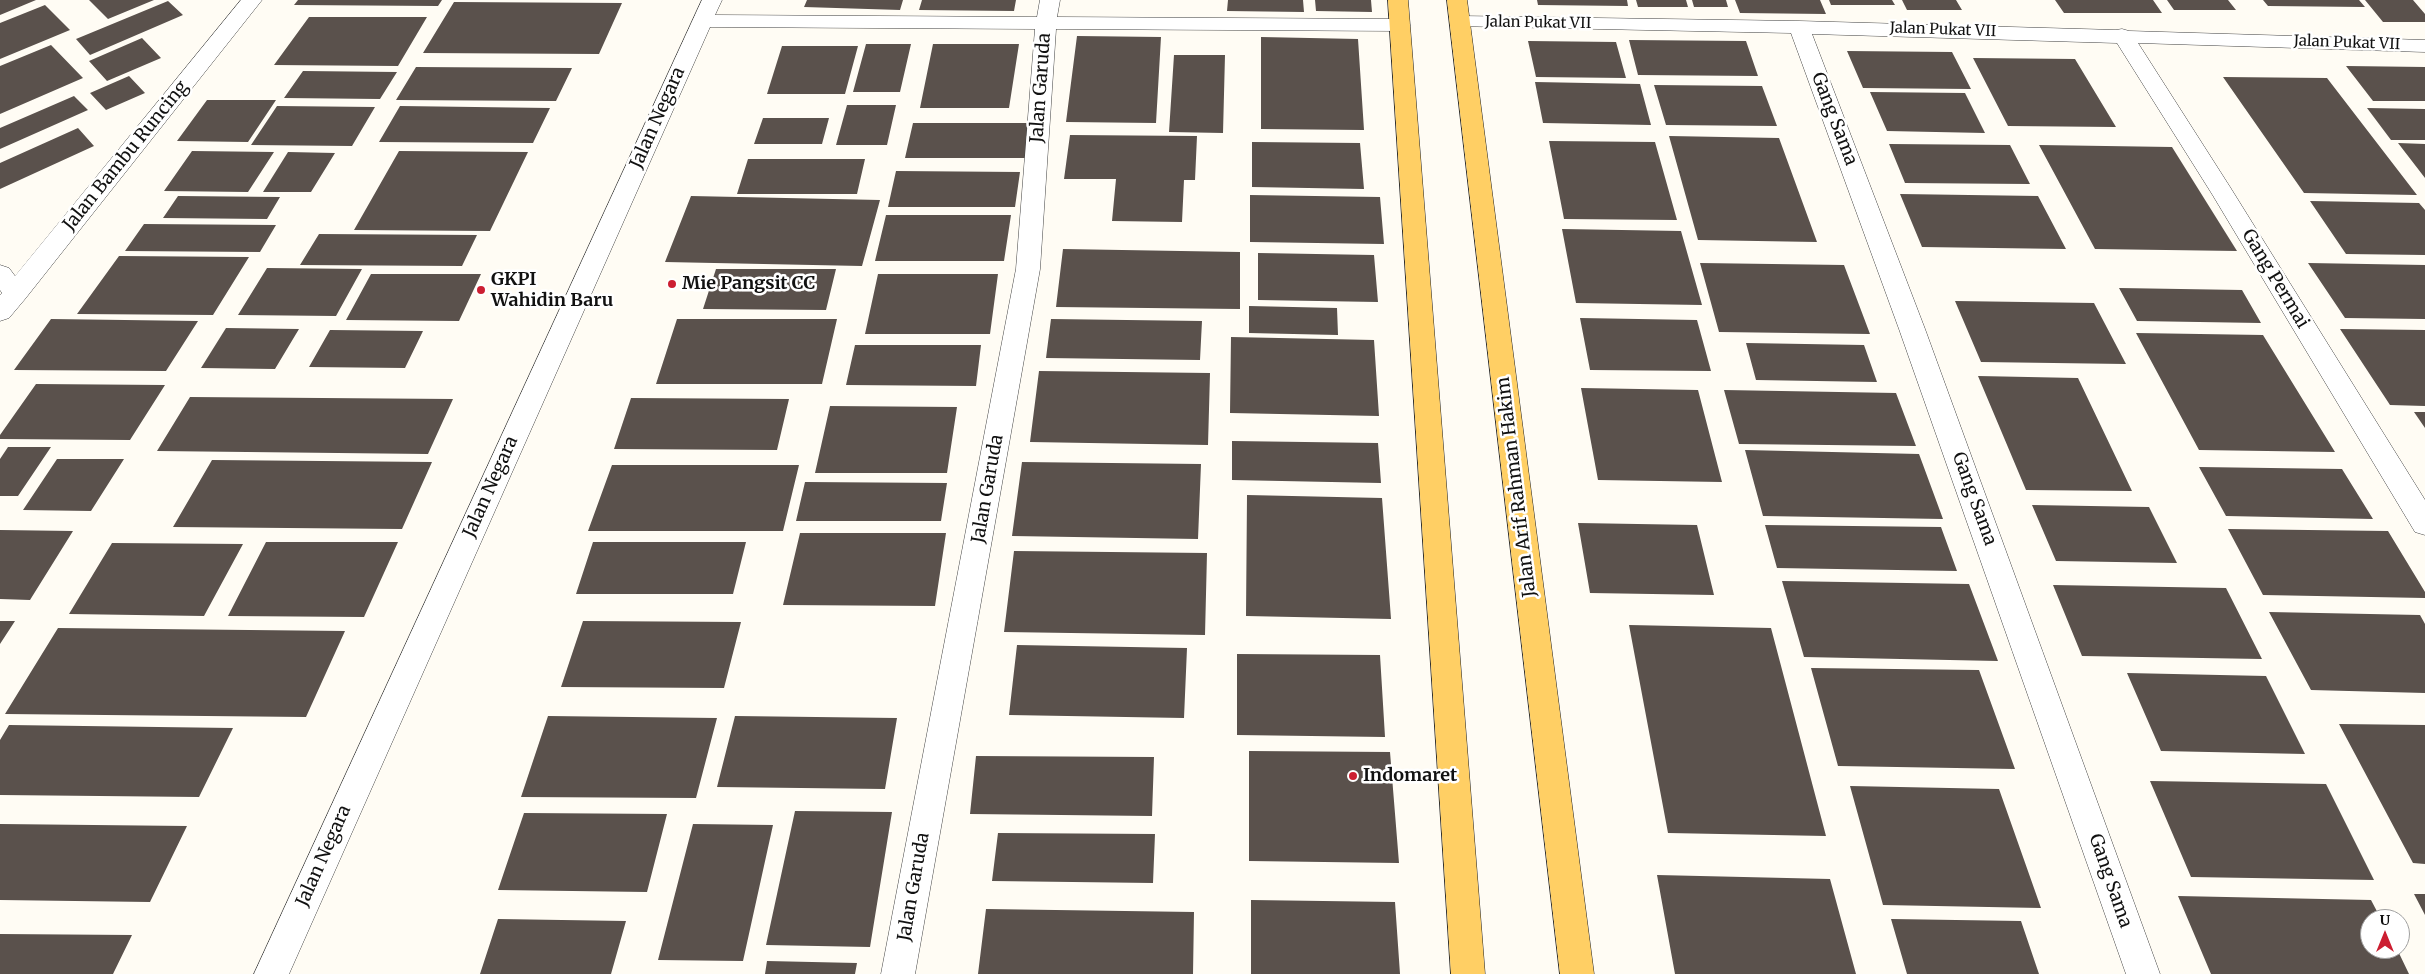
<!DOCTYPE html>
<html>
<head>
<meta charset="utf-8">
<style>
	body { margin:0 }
	#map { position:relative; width:2425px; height:974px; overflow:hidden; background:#fffcf4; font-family:Merriweather,serif }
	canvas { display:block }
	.north { position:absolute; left:2360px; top:909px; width:50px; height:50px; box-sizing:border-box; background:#fff; border:1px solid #a0a0a0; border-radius:50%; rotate:0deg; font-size:14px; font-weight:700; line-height:20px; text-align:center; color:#111 }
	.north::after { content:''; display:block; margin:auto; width:18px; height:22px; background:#cc1e31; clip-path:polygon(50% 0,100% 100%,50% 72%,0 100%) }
</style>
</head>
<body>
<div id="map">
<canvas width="2425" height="974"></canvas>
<div class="north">U</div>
</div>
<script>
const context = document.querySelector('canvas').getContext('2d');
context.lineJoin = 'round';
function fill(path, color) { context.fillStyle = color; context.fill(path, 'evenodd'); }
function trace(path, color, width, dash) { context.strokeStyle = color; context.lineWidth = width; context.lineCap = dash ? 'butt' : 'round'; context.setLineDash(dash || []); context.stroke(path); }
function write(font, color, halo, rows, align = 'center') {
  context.font = font + ' Merriweather,serif'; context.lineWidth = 5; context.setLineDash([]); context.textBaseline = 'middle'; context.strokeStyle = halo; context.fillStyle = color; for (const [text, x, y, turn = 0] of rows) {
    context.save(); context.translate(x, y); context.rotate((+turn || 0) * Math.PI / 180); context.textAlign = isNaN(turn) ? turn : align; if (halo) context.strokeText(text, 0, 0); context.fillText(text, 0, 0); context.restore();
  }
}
fill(new Path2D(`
	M0,0H36L0,15Z
	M89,0H154L108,19Z
	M298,0H442L438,6L294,5Z
	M807,0H903L900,10L804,7Z
	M922,0H1016L1014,11L919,10Z
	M1228,0H1303L1304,12L1227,11Z
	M1315,0H1371L1372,12L1316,11Z
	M1537,0H1627L1628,6L1538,5Z
	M1636,0H1686L1688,7H1638Z
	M1692,0H1726L1728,7H1694Z
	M1735,0H1820L1826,14L1740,13Z
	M1829,0H1892L1895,5H1831Z
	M1902,0H1956L1962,10H1907Z
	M2055,0H2153L2162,13H2064Z
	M2167,0H2228L2236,10H2174Z
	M2263,0H2359L2365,7L2268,6Z
	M2365,0H2413L2425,14V22H2383Z
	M168,1L183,15L90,55L76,39Z
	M454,2L622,3L599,54L423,53Z
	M45,5L70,30L0,59V23Z
	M309,17H427L398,66L274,65Z
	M1077,36L1161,37L1156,123L1066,122Z
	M1261,37L1358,39L1364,130L1261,129Z
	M142,38L161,58L107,81L89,61Z
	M1629,40L1746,41L1758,76L1638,75Z
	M1528,41L1616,42L1626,78L1536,77Z
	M866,44H911L900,92H853Z
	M933,44H1019L1009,108H920Z
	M51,45L83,78L0,114V66Z
	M782,46H858L845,94H767Z
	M1847,51L1952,52L1971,89L1863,88Z
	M1174,55H1225L1223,133L1169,132Z
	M1973,58L2075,59L2116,127L2008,126Z
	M2346,66L2425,67V101H2373Z
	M416,67L572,68L556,101L396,100Z
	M303,71L397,72L380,99L284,98Z
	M129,76L145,93L106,110L90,93Z
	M2223,77L2327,78L2417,195L2304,193Z
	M1535,82L1640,84L1651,125L1543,123Z
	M1654,85L1762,86L1777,126L1666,125Z
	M1870,92L1965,93L1985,133L1887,131Z
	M74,96L88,110L0,149V128Z
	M207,100H276L248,142L177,141Z
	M847,105H896L887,145H836Z
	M277,106L375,107L352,146L251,145Z
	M400,106L550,108L533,143L379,142Z
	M2367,108L2425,109V140H2391Z
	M763,118H829L822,144H754Z
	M913,123H1029L1025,158H905Z
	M78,128L94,146L0,189V163Z
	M1070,135L1197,136L1195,180H1184L1182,222L1112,221L1116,179H1064Z
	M1669,136L1779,138L1817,242L1698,240Z
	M1549,141L1655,142L1677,220L1564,219Z
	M1252,142L1360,143L1364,189L1252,187Z
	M2398,143L2425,144V178Z
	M1889,144L2010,145L2030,184L1905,183Z
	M2039,145L2172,147L2237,251L2095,249Z
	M192,151L274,152L248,192L164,191Z
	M399,151L528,152L490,231L354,230Z
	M288,152L335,153L311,192H263Z
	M748,159H865L857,194H737Z
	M896,171L1020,172L1015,207H888Z
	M1900,194L2038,196L2066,249L1922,247Z
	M1250,195L1380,197L1384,244L1250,242Z
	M178,196L280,197L267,219L163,218Z
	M691,196L880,200L862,266L665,262Z
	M2310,201L2419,203L2425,210V255L2346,254Z
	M886,215H1011L1004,261H875Z
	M144,224L276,225L260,252L125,251Z
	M1562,229L1681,231L1702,305L1576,303Z
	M319,234L477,235L462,266L300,265Z
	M1063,249L1240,252V309L1056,307Z
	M1258,253L1374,255L1378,302L1258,300Z
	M119,256L249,257L213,315L77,314Z
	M1700,263L1844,265L1870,334L1719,332Z
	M2308,263L2425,265V319L2345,318Z
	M267,268L362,269L336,316L238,315Z
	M716,269H836L826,310L703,309Z
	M371,274H481L459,321L346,320Z
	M878,274H998L990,334H865Z
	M2119,288L2242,290L2261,323L2137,321Z
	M1955,301L2094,303L2126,364L1981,362Z
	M1249,306L1337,308L1338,335L1249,333Z
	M1580,318L1697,320L1711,371L1590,370Z
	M51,319L198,321L166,371L14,370Z
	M677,319H837L822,384H656Z
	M1051,319L1202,321L1200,360L1046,358Z
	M226,328L299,329L275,369L201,368Z
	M2340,329L2425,330V406L2390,405Z
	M330,330L423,331L405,368L309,367Z
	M2136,333L2263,335L2335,452L2199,450Z
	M1231,337L1374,340L1379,416L1230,413Z
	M1746,343L1864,345L1877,382L1756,380Z
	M855,345H981L976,386L846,385Z
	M1039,371L1210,373L1208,445L1030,442Z
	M1978,376L2078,378L2132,491L2026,490Z
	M36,384L165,385L130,440L0,439V435Z
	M1581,388L1698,390L1722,482L1598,480Z
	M1724,390L1896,393L1916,446L1739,444Z
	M190,397L453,399L428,454L157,451Z
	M631,398L789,399L777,450L614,449Z
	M830,406L957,407L947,473H815Z
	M2414,412H2425V428Z
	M1232,441L1378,443L1381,483L1232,480Z
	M8,447H51L18,496H0V459Z
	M1745,450L1919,454L1943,519L1763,516Z
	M57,459H124L91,511L23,510Z
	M212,460L432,462L402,529L173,527Z
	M1022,462L1201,464L1198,539L1012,536Z
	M612,465H799L783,531H588Z
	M2199,467L2342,469L2373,519L2226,516Z
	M805,482L947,483L941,521H796Z
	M1247,495L1382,498L1391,619L1246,616Z
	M2032,505L2149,507L2177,563L2056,561Z
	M1578,523L1697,525L1714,595L1590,593Z
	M1765,525L1941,527L1957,571L1777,568Z
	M2228,529L2388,531L2425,592V598L2263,595Z
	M0,530L73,531L30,600L0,599Z
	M800,533H946L935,606L783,605Z
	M266,542H398L364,617L228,616Z
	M593,542H746L733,594H576Z
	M112,543L243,544L204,616L69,614Z
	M1014,551L1207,553L1205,635L1004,632Z
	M1782,581L1969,584L1998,661L1804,657Z
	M2053,585L2226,588L2262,659L2082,656Z
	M2269,612L2420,615L2425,624V693L2311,690Z
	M0,621H15L0,644Z
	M583,621L741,622L724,688L561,687Z
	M1629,625L1771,628L1826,836L1668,833Z
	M58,628L345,631L306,717L5,714Z
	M1017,645L1187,648L1184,718L1009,715Z
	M1237,654L1380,655L1385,737L1237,735Z
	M1811,668L1979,670L2015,769L1838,766Z
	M2127,673L2266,676L2305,754L2161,751Z
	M548,716L717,718L696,798L521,797Z
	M735,716L897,718L885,789L717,787Z
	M2339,724L2425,725V864L2413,863Z
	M9,725L233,728L199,797L0,795V740Z
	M1249,751L1390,752L1399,863L1249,861Z
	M976,756L1154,757L1152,816L970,814Z
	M2150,781L2326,784L2374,880L2191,877Z
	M1850,786L1999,789L2041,908L1883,905Z
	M795,811L892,812L870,947L766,945Z
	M524,813L667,814L647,892L498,890Z
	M0,824L187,826L150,902L0,900Z
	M693,824L773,825L743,961L658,960Z
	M998,833L1155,834L1153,883L992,881Z
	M1657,875L1830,879L1856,974H1675Z
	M2414,894H2425V915Z
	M2178,896L2371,900L2381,919H2370V949H2397L2409,974H2211Z
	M1251,900L1395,902L1400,974H1251Z
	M986,909L1194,912L1193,974H978Z
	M498,919L626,921L611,974H480Z
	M1891,919L2021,921L2039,974H1907Z
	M0,934L132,935L113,974H0Z
	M767,961L857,963L855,974H765Z`), '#5a514c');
const minor = new Path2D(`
	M241,0H262L25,299L9,318L0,321V295L2,293L0,290V265L9,268L15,276Z
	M702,0H722L715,15L1037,17L1040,0H1060L1057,17L1400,19L1407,21L1410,25L1407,29L1400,31L1056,29L1040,269L915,974H881L1016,269L1035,29L710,27L289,974H254Z
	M1460,16L1799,21L2116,30L2122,29L2129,31L2425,40V52L2138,43L2230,187L2425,500V535L2415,532L2212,194L2117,43L1812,34L1925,329L2160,974H2126L1899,329L1791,33L1453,26L1450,22L1453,18Z`);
const primary = new Path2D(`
	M1388,0H1408L1485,974H1451Z
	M1447,0H1467L1594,974H1560Z`);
trace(minor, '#444', 1);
trace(primary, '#222', 1);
fill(minor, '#fff');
fill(primary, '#ffcf64');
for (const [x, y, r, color] of [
	[672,284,5,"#cc1e31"],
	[481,290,5,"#cc1e31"],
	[1353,776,5,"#cc1e31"]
]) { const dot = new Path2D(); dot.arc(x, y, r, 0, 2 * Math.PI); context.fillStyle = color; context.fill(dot); trace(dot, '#fff', 2); }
write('15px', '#111', '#fff', [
	["Jalan Pukat VII",1538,23,1],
	["Jalan Pukat VII",1943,30,2],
	["Jalan Pukat VII",2347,43,2]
]);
write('18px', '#111', '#fff', [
	["Jalan Garuda",1041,88,-86],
	["Jalan Negara",658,118,-66],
	["Gang Sama",1834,119,69],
	["Jalan Bambu Runcing",126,156,-51],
	["Gang Permai",2275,279,59],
	["Jalan Negara",491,487,-66],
	["Jalan Arif Rahman Hakim",1517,487,-97],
	["Jalan Garuda",988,489,-80],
	["Gang Sama",1974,499,70],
	["Jalan Negara",324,856,-66],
	["Gang Sama",2110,881,71],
	["Jalan Garuda",914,887,-80]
]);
write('bold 18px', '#111', '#fff', [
	["GKPI",491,280],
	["Wahidin Baru",491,301],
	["Mie Pangsit CC",682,284],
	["Indomaret",1363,776]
], 'left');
</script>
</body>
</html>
